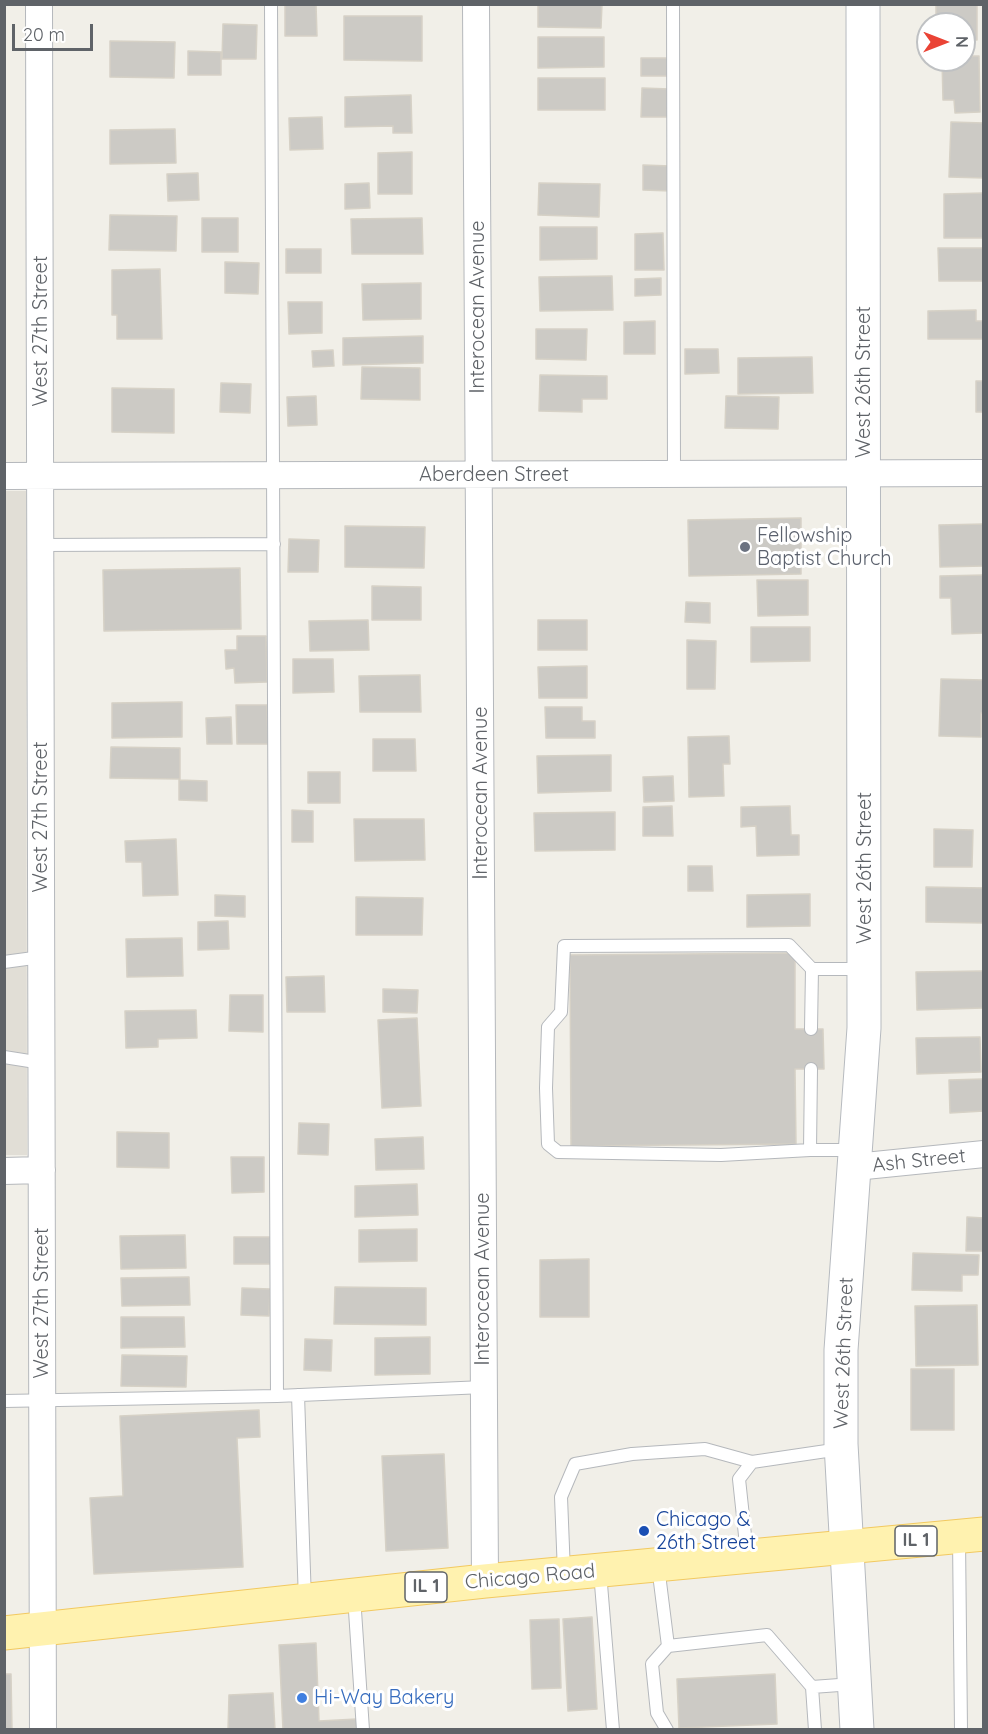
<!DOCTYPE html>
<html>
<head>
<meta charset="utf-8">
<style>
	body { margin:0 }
	#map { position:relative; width:988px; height:1734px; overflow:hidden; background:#f1efe8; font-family:Quicksand,sans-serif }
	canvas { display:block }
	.frame { position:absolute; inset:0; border:6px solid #5f6368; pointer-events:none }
	.north { position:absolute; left:916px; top:12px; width:60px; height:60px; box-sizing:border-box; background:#fff; border:2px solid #bfc1c3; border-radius:50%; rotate:90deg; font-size:16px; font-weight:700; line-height:24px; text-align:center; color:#5f6368 }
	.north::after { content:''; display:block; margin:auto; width:21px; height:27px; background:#ea4335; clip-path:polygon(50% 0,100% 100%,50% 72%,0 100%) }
	.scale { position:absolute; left:12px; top:24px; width:81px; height:27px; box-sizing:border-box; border:3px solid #5f6368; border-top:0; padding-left:8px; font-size:18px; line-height:21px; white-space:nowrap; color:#5f6368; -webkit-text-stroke:4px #fff; paint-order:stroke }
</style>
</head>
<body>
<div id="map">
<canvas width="988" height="1734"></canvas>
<div class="frame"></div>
<div class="north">N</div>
<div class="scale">20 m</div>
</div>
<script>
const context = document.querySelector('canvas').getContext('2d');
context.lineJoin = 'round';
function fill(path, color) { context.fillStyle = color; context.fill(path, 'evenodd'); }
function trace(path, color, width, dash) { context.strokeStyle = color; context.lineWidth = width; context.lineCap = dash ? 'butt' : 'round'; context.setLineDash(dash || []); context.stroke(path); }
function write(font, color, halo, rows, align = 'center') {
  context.font = font + ' Quicksand,sans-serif'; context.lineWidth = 6; context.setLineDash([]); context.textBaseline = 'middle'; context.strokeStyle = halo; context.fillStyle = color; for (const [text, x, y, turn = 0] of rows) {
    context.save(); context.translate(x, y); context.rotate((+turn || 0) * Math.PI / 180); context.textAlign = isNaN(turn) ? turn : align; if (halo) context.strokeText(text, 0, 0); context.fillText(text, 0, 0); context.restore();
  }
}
fill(new Path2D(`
	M4,491H26L27,1155H4Z`), '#e1ded6');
const building = new Path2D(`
	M285,4H316L317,36H285Z
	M538,4H602L601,28L538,27Z
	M936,4H977V40H964V24H936Z
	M344,16H422V61L344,60Z
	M223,24L257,25L256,59H222Z
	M538,37H604V67L538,68Z
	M110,41L175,42L174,78L110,77Z
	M188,51L221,52V75H188Z
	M964,56H979L980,112L955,113L954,100H943L942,60H964Z
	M641,58H670L669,76H641Z
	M538,78H605V110H538Z
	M642,88L670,89L669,117H641Z
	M411,95L412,133H393V126L345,127V97Z
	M322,117L323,149L290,150L289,118Z
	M951,122L984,123V178L949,177Z
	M175,129L176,163L110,164V130Z
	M412,152V194H378V153Z
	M643,165L671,166V191L643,190Z
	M198,173L199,200L168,201L167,174Z
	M369,183L370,208L345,209V184Z
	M539,183L600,184L599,217L538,215Z
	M984,193V238H944V194Z
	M110,215L177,216L176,251L109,250Z
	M202,218H238V252H202Z
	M422,218L423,254H352L351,219Z
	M540,227H597V259L540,260Z
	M663,233L664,270H635V234Z
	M938,248H984V281H939Z
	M286,249H321V273H286Z
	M225,262L259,263L258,294L225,293Z
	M160,269L162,339H117V315H112V270Z
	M612,276L613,310L540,311L539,277Z
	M661,278V295L635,296V279Z
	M421,283V319L363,320L362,284Z
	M288,302H322V333L289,334Z
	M976,310V321H984V339H928V311Z
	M655,321V354H624V322Z
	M536,329H587L586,360L536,359Z
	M423,336V363L343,365V338Z
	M685,349H718L719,373L685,374Z
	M333,350L334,366L313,367L312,351Z
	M812,357L813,393L738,394V358Z
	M362,367L420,368V400L361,399Z
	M540,375L607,376V399H582V412L539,411Z
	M976,381H984V412H976Z
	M221,383L251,384L250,413L220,412Z
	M112,388L174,389V433L112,432Z
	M316,396L317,425L288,426L287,397Z
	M726,396L779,397L778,429L725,428Z
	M801,518V574L689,576L688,520Z
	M984,524V566L940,567L939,525Z
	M345,526L425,527L424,568L345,567Z
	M289,539L319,540L318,572H288Z
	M240,568L241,629L104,631L103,570Z
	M984,575V633L952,634L951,598H940V576Z
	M757,580H808V615L758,616Z
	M372,586L421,587V620H372Z
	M686,602L710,603V623L685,622Z
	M368,620L369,650L310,651L309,621Z
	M538,620H587V650H538Z
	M751,627H810V661L751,662Z
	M237,636H266L267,682L235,683L234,668L226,669L225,650H237Z
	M687,640L716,641L715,689H687Z
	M293,659H333L334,692L293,693Z
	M587,666V698H539L538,667Z
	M420,675L421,712H360L359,676Z
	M941,679L984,680V713H981V737L939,736Z
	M182,702V737L112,738V703Z
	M236,705H267L268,744H237Z
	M545,707H582V721H595V738H546Z
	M231,717L232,744H207L206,718Z
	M729,736L730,764H723L724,796L689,797L688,737Z
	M373,739H415L416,771H373Z
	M111,747L180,748V779L110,778Z
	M611,755V791L538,793L537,756Z
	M308,772H340V803H308Z
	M673,776L674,801L644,802L643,777Z
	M179,780L207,781V801L179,800Z
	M672,806L673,836H643V807Z
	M790,806L791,835H799V855L757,856L756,826L741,827V807Z
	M292,810L313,811V842H292Z
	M615,812V850L535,851L534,813Z
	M354,819H424L425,860L355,861Z
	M934,829L973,830L972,867H934Z
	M176,839L178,895L143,896L142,862H126L125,841Z
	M688,866H712L713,891H688Z
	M926,887L984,888V923L926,922Z
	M810,894V926L747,927V895Z
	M215,895L245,896V917L215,916Z
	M356,897L423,898L422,935H356Z
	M228,921L229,949L198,950V922Z
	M182,938L183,976L127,977L126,939Z
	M795,953V1029H823L824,1069H795L796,1144L571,1146L570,955Z
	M983,971V1008L917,1010L916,972Z
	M324,976L325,1012H287L286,977Z
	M383,989L418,990L417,1013L383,1012Z
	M230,995H263V1032L229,1031Z
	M196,1010L197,1038L158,1039V1047L126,1048L125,1011Z
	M417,1018L421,1106L382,1108L378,1020Z
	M980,1037L981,1072L917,1074L916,1038Z
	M983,1079L984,1111L950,1113L949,1080Z
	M299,1123L329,1124L328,1155L298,1154Z
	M117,1132L169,1133V1168L117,1167Z
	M423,1137L424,1169L376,1170L375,1139Z
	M231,1157H264V1192L232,1193Z
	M417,1184L418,1215L355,1217V1186Z
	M967,1217L984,1218V1251H966Z
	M417,1229V1261L359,1262V1230Z
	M185,1235L186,1268L121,1269L120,1236Z
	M234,1237H270V1264H234Z
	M913,1253L979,1255L978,1275H962V1291L912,1290Z
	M589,1259V1317H540V1260Z
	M189,1277L190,1305L122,1306L121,1278Z
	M335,1287L426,1288V1325L334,1324Z
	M242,1288L270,1289L269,1316L241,1315Z
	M977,1305L978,1365L916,1366L915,1306Z
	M121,1317H184L185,1347L121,1348Z
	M430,1337V1374L375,1375V1338Z
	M305,1339L332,1340L331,1371L304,1370Z
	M122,1355L187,1356L186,1387L121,1386Z
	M911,1369H954V1430H911Z
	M259,1410L260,1437L237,1438L243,1567L94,1574L90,1498L123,1496L120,1416Z
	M444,1454L448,1548L386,1551L382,1456Z
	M592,1617L597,1709L568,1711L563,1619Z
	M559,1619L561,1688L532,1689L530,1620Z
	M316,1643L319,1721L357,1719L358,1730H283L279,1645Z
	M4,1674H11L12,1730H4Z
	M775,1674L777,1724L679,1728L677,1679Z
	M273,1693L275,1730H228L229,1695Z`);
fill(building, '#cccac5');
trace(building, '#d6d1c6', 1.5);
const lane = new Path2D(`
	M271,4L277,1396
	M673,4L674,474
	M41,545L274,544
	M4,962L41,957
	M811,1029L812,969H864
	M4,1057L42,1063
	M811,1069L810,1150H854
	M810,1150L721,1155L558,1152L548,1144L546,1088L548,1027L561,1012L564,946L789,945L812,969
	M298,1395L305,1601
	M4,1401L277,1396L484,1387
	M959,1538L961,1730
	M747,1554L739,1479L752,1462L840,1449
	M658,1566L668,1646
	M600,1572L613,1730
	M564,1573L561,1497L575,1464L632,1454L705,1449L752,1462
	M354,1596L363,1730
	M812,1687L853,1684
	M667,1730L657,1713L652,1664L668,1646L767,1635L812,1687L815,1730`);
const street = new Path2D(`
	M39,4L43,1730
	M476,4L485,1581
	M4,476L984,473
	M855,1167L984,1154
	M4,1171L42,1170`);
const secondary = new Path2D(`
	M857,1730L841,1444V1350L864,1028L863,4`);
const primary = new Path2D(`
	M4,1633L485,1581L984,1534`);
trace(lane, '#b5b8bc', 14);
trace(street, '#b5b8bc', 28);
trace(secondary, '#b6babf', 35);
trace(primary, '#f2c960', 35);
trace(lane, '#fff', 12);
trace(street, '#fff', 26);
trace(secondary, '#fff', 33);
trace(primary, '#fff2af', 33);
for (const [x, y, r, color] of [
	[745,547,6,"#6b7280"],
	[644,1531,6,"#1a4fb4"],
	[302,1698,6,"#3f7fe0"]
]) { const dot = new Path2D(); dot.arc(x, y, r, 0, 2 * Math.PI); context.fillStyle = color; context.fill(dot); trace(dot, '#fff', 2); }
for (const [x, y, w] of [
	[916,1541,42],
	[426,1587,42]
]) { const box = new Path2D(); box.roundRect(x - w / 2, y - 15, w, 30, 4.5); context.fillStyle = '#fff'; context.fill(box); trace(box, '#5f6368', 1.5); }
write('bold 18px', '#5f6368', null, [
	["IL 1",916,1541],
	["IL 1",426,1587]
]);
write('20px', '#5f6368', '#fff', [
	["Interocean Avenue",478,307,-90],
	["West 27th Street",41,331,-90],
	["West 26th Street",864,382,-90],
	["Aberdeen Street",494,475],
	["Interocean Avenue",481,793,-90],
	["West 27th Street",41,817,-90],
	["West 26th Street",865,868,-90],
	["Ash Street",919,1161,-6],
	["Interocean Avenue",483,1279,-90],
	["West 27th Street",42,1303,-90],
	["West 26th Street",844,1353,-88],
	["Chicago Road",530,1577,-5]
]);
write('20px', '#5b616d', '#fff', [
	["Fellowship",757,536],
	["Baptist Church",757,559]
], 'left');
write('20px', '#164399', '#fff', [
	["Chicago &",656,1520],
	["26th Street",656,1543]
], 'left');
write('20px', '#366cbe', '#fff', [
	["Hi-Way Bakery",314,1698]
], 'left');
</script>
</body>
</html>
